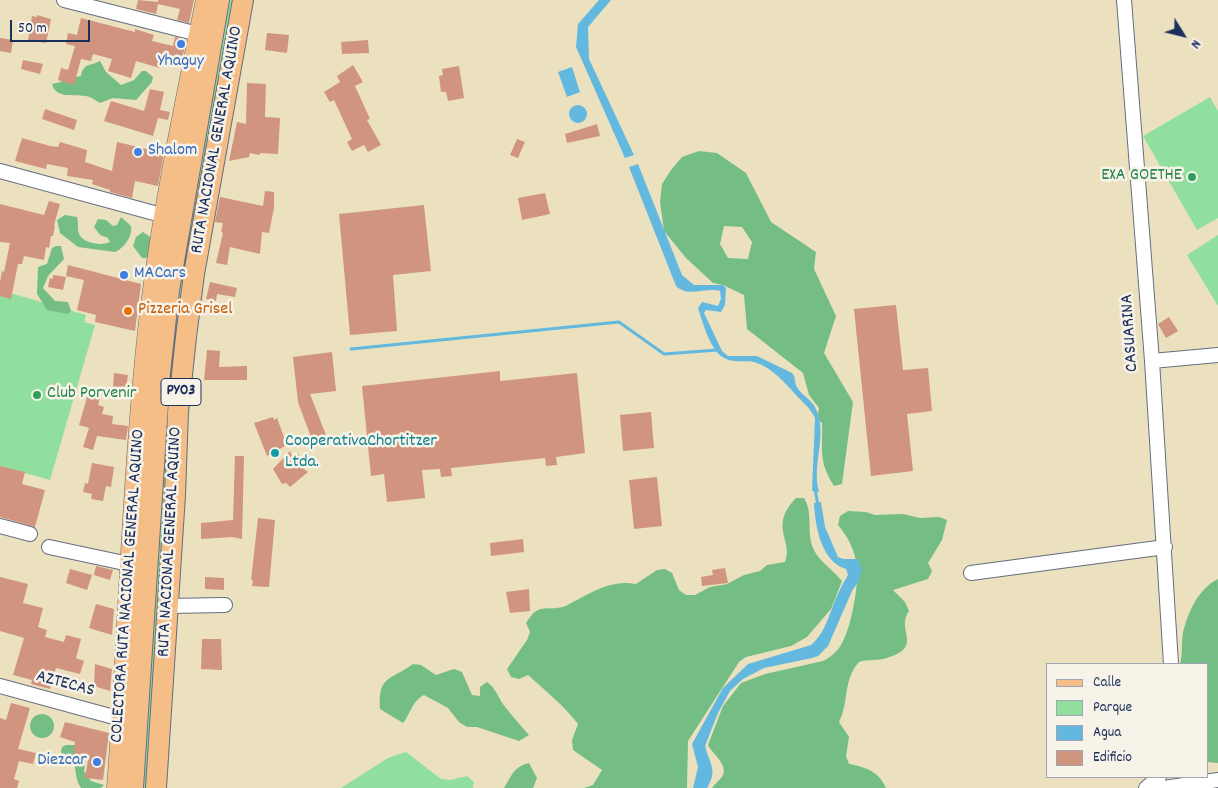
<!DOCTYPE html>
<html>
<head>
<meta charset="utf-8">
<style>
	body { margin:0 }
	#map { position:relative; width:1218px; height:788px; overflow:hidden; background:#ebe1bf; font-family:Dekko,sans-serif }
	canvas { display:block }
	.legend { position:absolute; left:1046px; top:663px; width:162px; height:115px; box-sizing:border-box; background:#f7f3e8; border:1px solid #9fa5b1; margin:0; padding:6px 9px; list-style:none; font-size:15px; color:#1b2f5e }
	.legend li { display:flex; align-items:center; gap:10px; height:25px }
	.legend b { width:25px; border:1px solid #9fa5b1 }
	.north { position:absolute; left:1158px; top:10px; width:50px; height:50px; -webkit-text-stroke:4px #f7f3e8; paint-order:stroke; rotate:126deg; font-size:14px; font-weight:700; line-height:20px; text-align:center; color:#1b2f5e }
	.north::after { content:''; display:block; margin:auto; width:18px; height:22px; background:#1b2f5e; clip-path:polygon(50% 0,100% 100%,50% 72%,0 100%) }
	.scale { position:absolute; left:10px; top:20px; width:80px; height:22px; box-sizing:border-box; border:2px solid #1b2f5e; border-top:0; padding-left:6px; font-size:15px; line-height:18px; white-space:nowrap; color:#1b2f5e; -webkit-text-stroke:4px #f7f3e8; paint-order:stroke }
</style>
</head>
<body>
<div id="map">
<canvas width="1218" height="788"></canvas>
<ul class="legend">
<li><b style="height:6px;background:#f6be87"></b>Calle</li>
<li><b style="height:14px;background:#90df9e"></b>Parque</li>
<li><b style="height:14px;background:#63b8df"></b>Agua</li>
<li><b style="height:14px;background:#d1947e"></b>Edificio</li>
</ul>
<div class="north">N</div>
<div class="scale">50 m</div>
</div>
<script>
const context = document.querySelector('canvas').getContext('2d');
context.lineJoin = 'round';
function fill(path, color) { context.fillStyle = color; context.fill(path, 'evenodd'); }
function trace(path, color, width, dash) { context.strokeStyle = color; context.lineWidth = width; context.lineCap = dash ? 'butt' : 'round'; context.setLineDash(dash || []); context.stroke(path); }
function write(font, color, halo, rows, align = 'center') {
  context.font = font + ' Dekko,sans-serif'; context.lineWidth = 5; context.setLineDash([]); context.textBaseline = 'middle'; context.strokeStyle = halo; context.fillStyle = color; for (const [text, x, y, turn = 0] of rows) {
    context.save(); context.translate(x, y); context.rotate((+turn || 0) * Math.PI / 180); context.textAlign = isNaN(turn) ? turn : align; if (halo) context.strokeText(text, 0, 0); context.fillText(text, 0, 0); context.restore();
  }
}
fill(new Path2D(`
	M224,0H235L206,169L150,788H139L168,346Z
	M1210,97L1218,111V218L1197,230L1143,136Z
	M1218,235V306L1187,255Z
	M0,290L86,315L84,322L95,325L50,480L0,466Z
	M406,752L441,779L450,780L467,776L474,782L473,788H341L388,758Z`), '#90df9e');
fill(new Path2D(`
	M100,61L106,72L121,85L134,80L142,71H146L153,77L152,82L136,100L113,98L100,103C95,100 90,96 85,96C73,94 56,99 52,84C62,82 70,78 81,76C83,63 91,66 100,61Z
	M699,151L717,153L746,173L771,222L816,252L814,269L836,316L824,353L853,402L842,484L834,486C818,460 823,452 822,423L817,419L819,408L809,395L803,373L747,329L744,295L723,285L713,283L686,258L664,231L660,202L662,184L671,170L682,157ZM724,226L742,227L752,242L748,259L728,258L720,244Z
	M65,215L77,217C79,223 77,229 79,234C84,244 102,246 110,242L108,238L100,235L94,227L98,219L106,220L113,226L117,225L121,217L131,226C133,236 124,248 115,252L78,247L60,233L57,220Z
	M143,232L150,237V255L146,258H142L133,246L136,237Z
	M56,246H61L64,259L48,276L43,288L55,301L68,302L71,311L68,314L47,310L37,294L38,267L47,264L52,248Z
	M796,498H804C813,512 807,529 812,545C817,561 832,568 842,581L831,609L807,637L791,646L746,657L739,662L688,741L687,788H584L593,785L602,770L573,750L572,740L578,724C563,705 546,691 528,675L519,679L511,677L507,669L527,640L530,632L526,623C539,602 545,611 563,607C567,606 572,602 577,600C596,590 613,580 636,584L657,570L665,569L672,573L679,590L686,595H695L710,587L727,584L744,575L760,571L767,565L785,562C794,541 768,527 796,498Z
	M848,511L866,512L875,515L903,514L920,518L939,517L947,520L942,540L928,563L932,571L928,579L893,590L905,602L909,611C895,631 925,646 887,658C878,661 868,659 859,662C843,679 849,703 839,722L849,737L846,756L849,764C865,767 879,771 886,788H712C715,784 721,779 723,775C728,765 712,753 708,745L723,706L741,683L765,674L823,661C831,657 838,651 842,643C851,628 859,584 857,567C855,550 848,537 838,525L840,516Z
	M1218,579V763L1207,762V664H1180C1183,654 1181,644 1183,633C1188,612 1198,589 1218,579Z
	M413,664L421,665L436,675L454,669L462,672L472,695L480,696V687L487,682C497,689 498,699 506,708C513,717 521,726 529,735L519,741L477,727H467L459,722L448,708L424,695C412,701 411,713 403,723L380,709C378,676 389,681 413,664Z
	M30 726a12 12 0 1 1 24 0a12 12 0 1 1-24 0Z
	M66,745H75L86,758L84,771L91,781L104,785L101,788H81C74,778 77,767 72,758L63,756L61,752L62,747Z
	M529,763L537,778L533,788H504C511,777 514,766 529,763Z`), '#74be85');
fill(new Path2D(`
	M599,0H611L588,27L589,59L634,155L625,158L576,47L578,24Z
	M572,67L580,92L567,97L558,72Z
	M569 114a9 9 0 1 1 18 0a9 9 0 1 1-18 0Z
	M638,164L682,275L694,285H723L726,288L725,305L721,312L706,310L704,313L722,351L728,356H757L792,373C796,377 794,382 797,387C801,395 811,399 815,407C829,434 811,464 819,492L812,491L815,418C810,407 803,403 796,395C784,382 773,368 754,362C744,360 731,364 721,356C709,346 703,323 698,308L702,302L718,306L721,299L720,291C706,287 688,298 676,286L629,167Z
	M821,502L825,527L838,557L843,559H857L862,570L858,582L852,591L828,646L818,656L812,658L764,668L743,679L730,691L718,713L705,746C710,765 718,770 707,788H693L698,767L692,744L723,688L748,664L811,645C828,630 829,611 839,592C841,586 845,581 848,575L846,569C821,562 815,525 814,503Z`), '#63b8df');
trace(new Path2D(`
	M351,349L619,322L664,354L718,350
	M815,488L818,506`), '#63b8df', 3);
fill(new Path2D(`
	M138,0L158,2V0H194L189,23L177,20L180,9L158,4L156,14L136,9Z
	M37,15L51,19L46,43L28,40L32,16L37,17Z
	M81,18L135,32V29L154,35L152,41L173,46L175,37L186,40L181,65L163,61L160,68L136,61L131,78L108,71L112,59L93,54L91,61L81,59L74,85L58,80L61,68L68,70L75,46L66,44L68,33L77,35Z
	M267,33L289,35L287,53L265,50Z
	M0,38L13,40L11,53L0,51Z
	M368,40L369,53L342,54L341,42Z
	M23,60L43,64L40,74L21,69Z
	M353,65L363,82L355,86L370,119L367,120L381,145L368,152L364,145L352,151L347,142L352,139L334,100L330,102L324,92L340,82L337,76Z
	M459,66L464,98L448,101L446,92H441L439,76L443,75L442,69Z
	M247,83L266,84L265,117L280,118L278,154L260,153V155L250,153L249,157L229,161L237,122L246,124Z
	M150,89L164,92L160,110L170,112L168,120L158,118L153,136L104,121L111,101L144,111Z
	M45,109L77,120L74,130L42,119Z
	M597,124L600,136L567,143L565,134Z
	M22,138L50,146L58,147L60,142L87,150L85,162L112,171L117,142L164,153L158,186L135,181L132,198L110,192V190L92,184L93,180L67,176L68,168L47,164L46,169L15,161Z
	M517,139L525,142L518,158L510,155Z
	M265,191L274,192V208L269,233L262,232L260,254L230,247L227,265L216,263L223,233L221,232L223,223L215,222L220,197L263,206Z
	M545,193L550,214L522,220L518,198Z
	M49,201L60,204L54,225L55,226L53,236H51L49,248L46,247L44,260L24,256L22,264H18L11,299L0,296V282L2,271L4,272L10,243L0,242V204L44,215Z
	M424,205L431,271L393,275L397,331L350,335L339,214Z
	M68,265L141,284L135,331L95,322L96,315L77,310L84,280L66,276Z
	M53,275L66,277L63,290L48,287L50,278L53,279Z
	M210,282L237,288L235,297L217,294L216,301L206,299Z
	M896,305L903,370L928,368L932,411L907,414L913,471L871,476L854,309Z
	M1169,317L1178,331L1166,338L1158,324Z
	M207,350L220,351L219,367L247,366V380H204Z
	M332,352L336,391L310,394L326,435L312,440L298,402L293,357Z
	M500,371V381L577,373L585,453L556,457L557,465L546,466L545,458L451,468L452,476L441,477L440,469L422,470L425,498L387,502L384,474L371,476L362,386Z
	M114,373L128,375L126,388L113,387Z
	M88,394L100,397L98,405L104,407L102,414L113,416L112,424L128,426L126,440L97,436L93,450L83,447L89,428L79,425Z
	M651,412L654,448L623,451L620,415Z
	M273,417L274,420L277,418L287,445L267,456L254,423Z
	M290,451L293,459L298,454L307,464L303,468L308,472L290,487L286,483L282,484L273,469Z
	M235,456H244L242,539L232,537L201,539V523L233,520Z
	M92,463L114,467L111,487L106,486L103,501L91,499L92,494L83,492L85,483L88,484Z
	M0,466L25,472L22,484L45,490L35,527L0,517Z
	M657,477L662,526L634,529L629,480Z
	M258,518L275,520L269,587L252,586L253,580H251Z
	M523,539L524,552L491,556L490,543Z
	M96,566L113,570L110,580L94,575Z
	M725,568L728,583L702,586L701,577L713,575L712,570Z
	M70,569L92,575L87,590L66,583Z
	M0,577L28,584L23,603L43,608L38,627L47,630L45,637L64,642L66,635L81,639L76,658L84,661L80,674L56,668L50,689L31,684L32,680L13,675L24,638L0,631Z
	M205,577L224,578V590L205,589Z
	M529,589L530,611L510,613L506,592Z
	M96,604L114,609L112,635L89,628Z
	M202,639H221L222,670L201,669Z
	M95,664L112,669L110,691L94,686Z
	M11,703L30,708L18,749L36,753L33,764L19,761L14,779L19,781L17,788H0V718L6,720Z
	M65,722L109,733L103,780L85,778L88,760L73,757L75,742L60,737Z`), '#d1947e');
const minor = new Path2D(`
	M64,0L198,34
	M1124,0L1152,361L1171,664
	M0,171L165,216
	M1152,361L1218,355
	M0,526L30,534
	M49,547L129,564
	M971,573L1165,547
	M168,606L225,605
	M0,686L121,719
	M1146,788L1159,777
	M1164,788L1218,780`);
const major = new Path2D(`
	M116,788C127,635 131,482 147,330C159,222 183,107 205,0`);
const highway = new Path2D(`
	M133,788L160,373L169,290L219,0
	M156,788L175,495L178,412L186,337L194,274L243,0`);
trace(minor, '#646d80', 16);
trace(major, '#646d80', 19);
trace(highway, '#646d80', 22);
trace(minor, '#fff', 14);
trace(major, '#f6be87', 18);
trace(highway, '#f6be87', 20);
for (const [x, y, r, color] of [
	[181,44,5,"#3f7fe0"],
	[138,152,5,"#3f7fe0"],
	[1192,177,5,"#2e9e5b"],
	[124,275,5,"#3f7fe0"],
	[128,311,5,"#e8710a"],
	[37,395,5,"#2e9e5b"],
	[275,453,5,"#0f9aa8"],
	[97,762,5,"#3f7fe0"]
]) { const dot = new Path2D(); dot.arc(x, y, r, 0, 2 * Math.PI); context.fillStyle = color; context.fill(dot); trace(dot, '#f7f3e8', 2); }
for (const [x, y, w] of [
	[181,392,40]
]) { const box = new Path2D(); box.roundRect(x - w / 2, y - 13.5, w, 27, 4); context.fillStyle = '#f7f3e8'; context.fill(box); trace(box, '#1b2f5e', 1); }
write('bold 16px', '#1b2f5e', null, [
	["PY03",181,392]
]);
write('18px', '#366cbe', '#f7f3e8', [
	["Yhaguy",181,63,"center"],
	["Shalom",148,152],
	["MACars",134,275],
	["Diezcar",87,762,"right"]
], 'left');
write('18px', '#1b2f5e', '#f7f3e8', [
	["RUTA NACIONAL GENERAL AQUINO",218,140,-80],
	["CASUARINA",1131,333,-94],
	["RUTA NACIONAL GENERAL AQUINO",171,542,-87],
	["COLECTORA RUTA NACIONAL GENERAL AQUINO",129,586,-86],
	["AZTECAS",65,685,15]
]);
write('18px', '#27864d', '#f7f3e8', [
	["EXA GOETHE",1182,177],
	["Club Porvenir",47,395,"left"]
], 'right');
write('18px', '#c56008', '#f7f3e8', [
	["Pizzeria Grisel",138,311]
], 'left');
write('18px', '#0d838f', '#f7f3e8', [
	["CooperativaChortitzer",285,443],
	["Ltda.",285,464]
], 'left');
</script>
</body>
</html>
